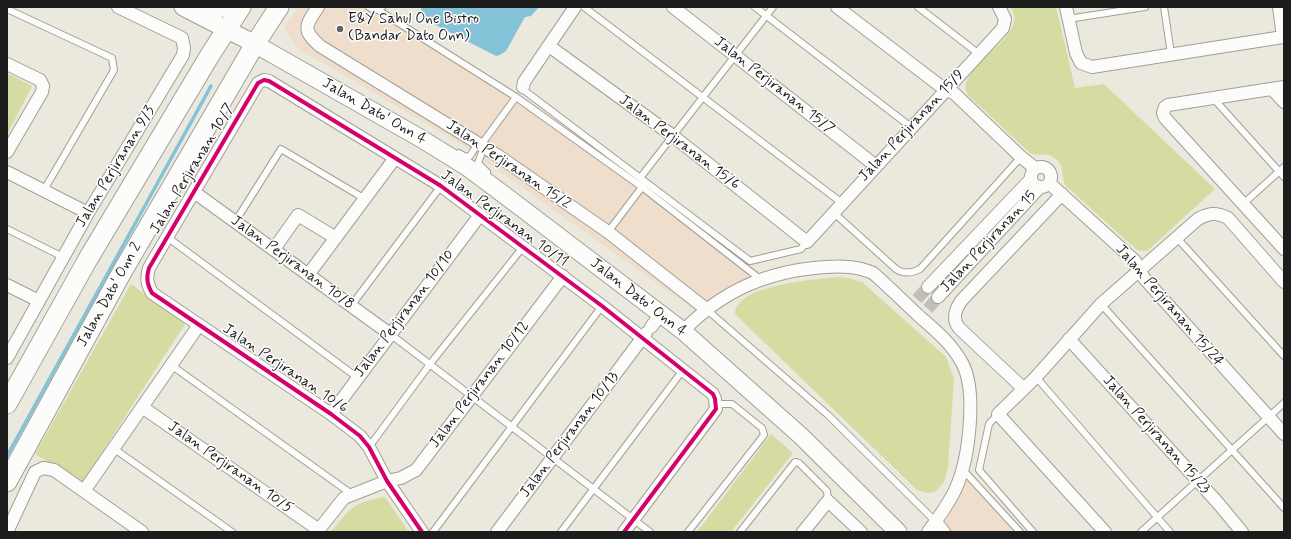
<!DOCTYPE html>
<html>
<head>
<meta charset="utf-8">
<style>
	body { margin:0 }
	#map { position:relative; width:1291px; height:539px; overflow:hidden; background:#ebe9dd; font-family:Mynerve,sans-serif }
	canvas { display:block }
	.frame { position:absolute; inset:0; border:8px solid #1c1c1c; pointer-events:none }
</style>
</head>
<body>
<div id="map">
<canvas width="1291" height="539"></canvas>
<div class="frame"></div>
</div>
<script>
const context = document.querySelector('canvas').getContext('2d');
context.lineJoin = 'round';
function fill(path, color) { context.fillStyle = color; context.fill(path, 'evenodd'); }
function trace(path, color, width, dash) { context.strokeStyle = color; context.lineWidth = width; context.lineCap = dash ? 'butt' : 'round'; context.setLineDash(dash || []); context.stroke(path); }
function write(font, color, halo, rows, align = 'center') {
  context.font = font + ' Mynerve,sans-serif'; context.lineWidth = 3; context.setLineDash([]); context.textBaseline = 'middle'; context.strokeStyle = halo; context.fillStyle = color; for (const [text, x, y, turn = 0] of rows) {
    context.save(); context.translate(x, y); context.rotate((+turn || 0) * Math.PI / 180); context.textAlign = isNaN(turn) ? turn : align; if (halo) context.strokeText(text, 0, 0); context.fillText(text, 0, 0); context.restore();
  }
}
fill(new Path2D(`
	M299,7H390L387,11L512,90L633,177L758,271L697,312L464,146L323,63L299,51L284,28Z
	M969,469L977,479L1026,532H941Z`), '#eedecb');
fill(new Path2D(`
	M1010,7H1056L1075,88L1104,84L1215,189L1147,251L1137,250L1066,186L1064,183L1061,165L1057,160L1050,155L1031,154L968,95C952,66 1034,36 1010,7Z
	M7,73L32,86L7,135Z
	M838,277L848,278L862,282L946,357L954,379L948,467L944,482L935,492L928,493L917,490L735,314C736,284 815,280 838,277Z
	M131,284L185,324L82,483L35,454Z
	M771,434L793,453L731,532H697Z
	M385,497L409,532H331C350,508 354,502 385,497Z`), '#d6dba2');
fill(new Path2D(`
	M421,7H539L531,16L525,17L506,51L500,55L496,56L422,18Z`), '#84c2d7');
trace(new Path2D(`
	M7,456L211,86`), '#84c2d7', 3.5);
trace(new Path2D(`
	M917,299L928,287
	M928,309L938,297`), '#c2c0b6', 12, [12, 6]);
const lane = new Path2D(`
	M369,7L374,10L382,7
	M584,7L842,203
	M755,7L911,127
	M918,7L979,54
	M1164,7L1171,54
	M7,9L112,58L114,70L44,190
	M378,10L516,97L642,187L760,279
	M1068,19L1145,7
	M523,87L525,91L750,261L801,249L807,242
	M1213,98L1284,177
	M481,145L516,97
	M484,147L478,163L487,172
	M459,153L466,157L470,156L478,143
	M640,178L773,7
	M1243,204L1284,167
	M834,213L896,269C903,274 912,273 920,269L1021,157
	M235,222L281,149L365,199
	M7,229L63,257
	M608,232L642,187
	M167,237L358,378
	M1177,238L1284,356
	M1101,304L1284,508
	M351,306L441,186
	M706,309L828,415L936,522
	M390,334L650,532
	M171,365L353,495
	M1036,377L1170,532
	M998,414L989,424L979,470L1033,532
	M369,447L430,364L523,247
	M113,448L232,532
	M963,470L1020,532
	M433,532L602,306
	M561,532L683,370
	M688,532L764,435L762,428L732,404H716
	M740,532L795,462L799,463L827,491L828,501
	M1141,532L1284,403`);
const street = new Path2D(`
	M318,7C305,26 302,30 320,46L497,155L608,232L706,309
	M673,7L876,166
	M837,7L939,85L955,94L1021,157L1035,168
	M1066,7L1076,53L1081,63L1092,67L1283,37L1279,7
	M549,46L673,136L807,242L1003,28L1005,19L999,7
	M7,64L40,80L43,86L42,92L7,152
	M523,87L524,82L575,7
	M1284,87L1168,105L1165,107L1163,113L1165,118L1284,249
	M1272,89L1284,102
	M1031 177a10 10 0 1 1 20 0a10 10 0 1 1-20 0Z
	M7,172L88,213
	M1049,183L1135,261L1144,278L1284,434
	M194,192L390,334
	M274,249L298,215L336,238
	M308,275L395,158
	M7,285L39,301
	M928,287L1031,179
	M938,297L1040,187
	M651,327L661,314
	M683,331C723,290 768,271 825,267C842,266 857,266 873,273C889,287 904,302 920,317C935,330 951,343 961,361C978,389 969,459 956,488C949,504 938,518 928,532
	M1069,339L1218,503L1242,532
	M7,358L88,213L183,55L184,48L182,38L118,7
	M1024,389L959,328C952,319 955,310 961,301L1062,194
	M142,407L319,530
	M331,414L480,215
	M84,491L199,325
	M936,522L944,532
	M7,532L35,472L43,468L54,470L142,532
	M317,532L344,498L387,481L401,478L416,470L563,276
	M422,532L387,481L369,447L360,436L331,414L152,293C147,284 146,278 149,268L258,83L264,80L269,81L441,186L602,306L713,394L715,399L716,409L624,532
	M497,532L646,333
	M803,532L828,501L861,532
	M1105,532L998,414L1036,377L1101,304L1198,219C1209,213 1216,212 1228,218L1284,282`);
const secondary = new Path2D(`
	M183,7L255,44L420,138L467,167L511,200L683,331L801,436L898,532
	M190,7L216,9L231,7`);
const primary = new Path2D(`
	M7,404L88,259L210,55L241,7
	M7,482L122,272L255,44L279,7`);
trace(lane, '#a19f98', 8);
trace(street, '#a19f98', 14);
trace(secondary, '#a19f98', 19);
trace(primary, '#a19f98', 21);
trace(lane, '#fcfcfa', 6);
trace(street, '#fcfcfa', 12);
trace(secondary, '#fcfcfa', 17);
trace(primary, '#fcfcfa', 19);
trace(new Path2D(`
	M422,532L387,481L369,447L360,436L331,414L152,293C147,284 146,278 149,268L258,83L264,80L269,81L441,186L602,306L713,394L715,399L716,409L624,532`), '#d6006c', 4);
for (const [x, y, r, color] of [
	[340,29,4,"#646460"]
]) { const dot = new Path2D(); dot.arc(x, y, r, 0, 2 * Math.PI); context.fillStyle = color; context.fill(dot); trace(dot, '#fff', 1.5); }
write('15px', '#1c1c1c', '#fff', [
	["E&Y Sahul One Bistro",348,20],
	["(Bandar Dato Onn)",348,37]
], 'left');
write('15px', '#1c1c1c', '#fff', [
	["Jalan Perjiranan 15/7",774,86,38],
	["Jalan Dato' Onn 4",374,112,30],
	["Jalan Perjiranan 15/9",912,126,-47],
	["Jalan Perjiranan 15/6",679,143,37],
	["Jalan Perjiranan 15/2",508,165,34],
	["Jalan Perjiranan 9/3",116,167,-59],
	["Jalan Perjiranan 10/7",193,169,-59],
	["Jalan Perjiranan 10/11",504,219,36],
	["Jalan Perjiranan 15",989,242,-47],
	["Jalan Perjiranan 10/8",292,263,36],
	["Jalan Dato' Onn 2",110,295,-61],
	["Jalan Dato' Onn 4",638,298,38],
	["Jalan Perjiranan 15/24",1169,306,49],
	["Jalan Perjiranan 10/10",405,314,-53],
	["Jalan Perjiranan 10/6",285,369,34],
	["Jalan Perjiranan 10/12",480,385,-53],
	["Jalan Perjiranan 10/13",570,435,-53],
	["Jalan Perjiranan 15/23",1156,435,48],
	["Jalan Perjiranan 10/5",230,468,35]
]);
</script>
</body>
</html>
